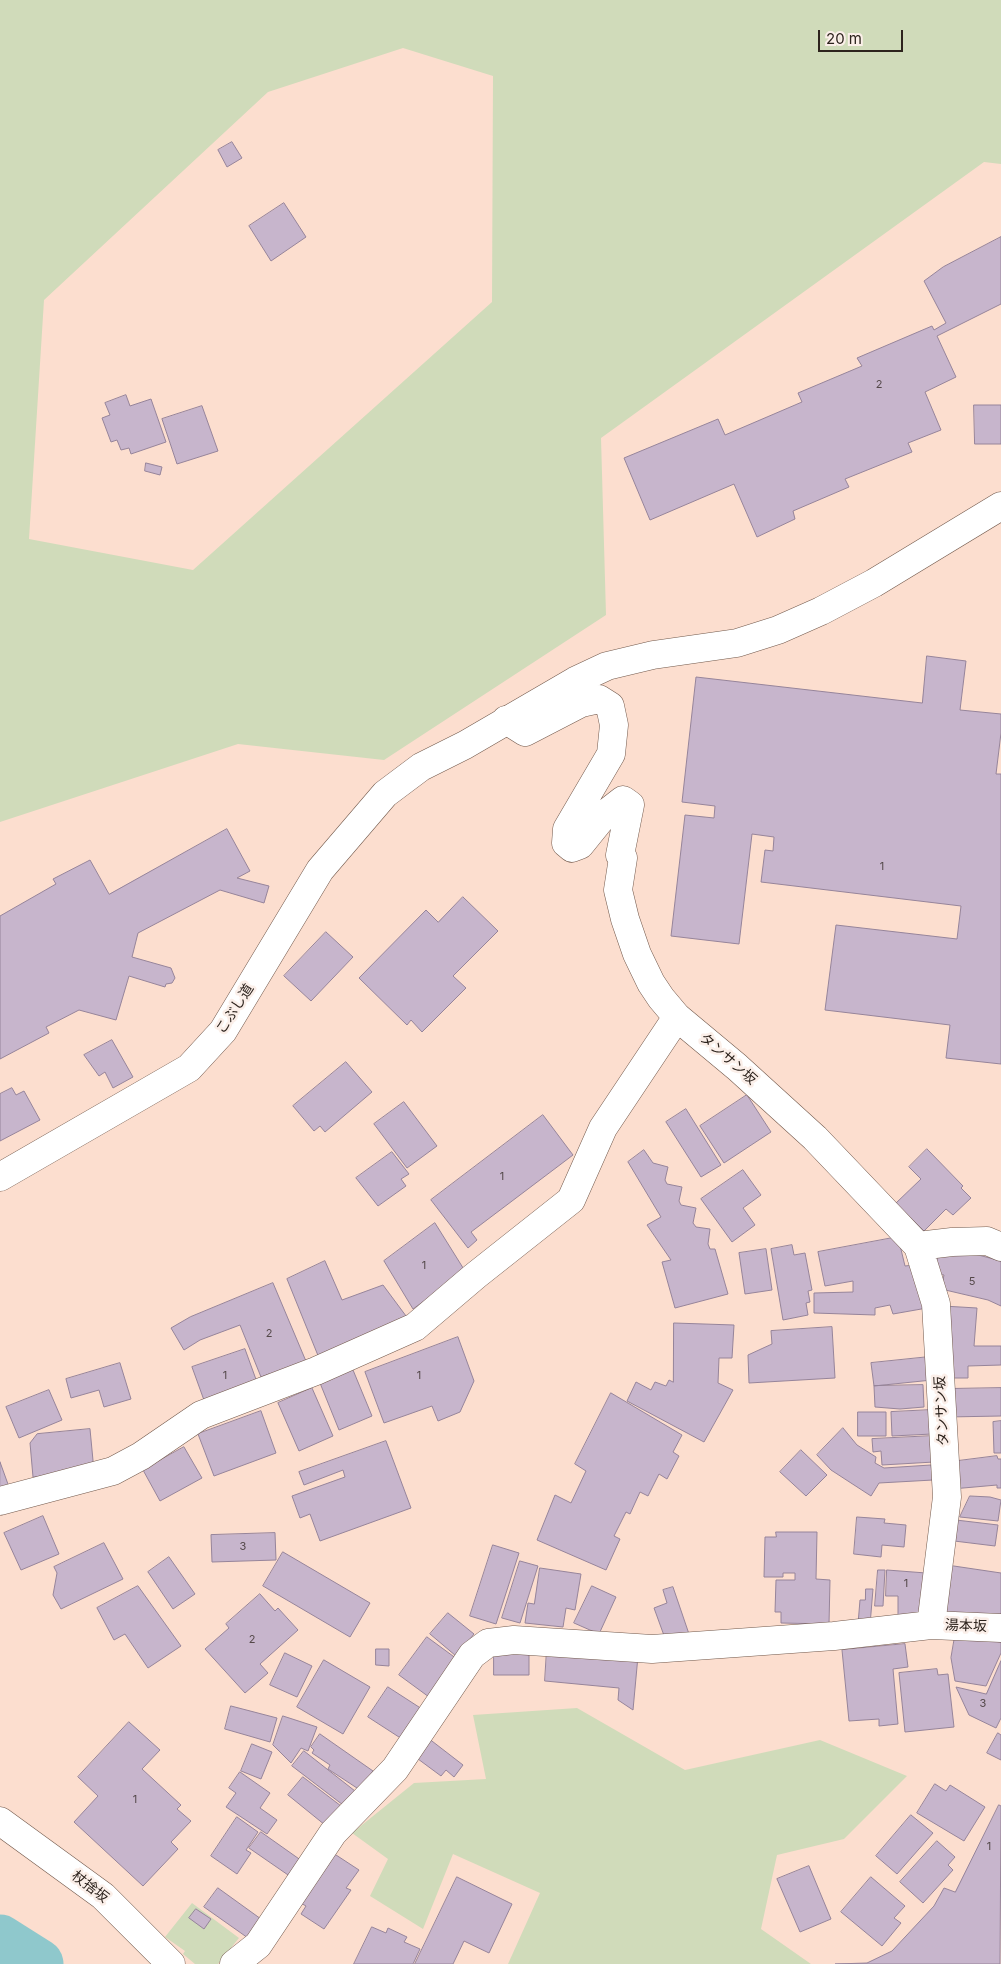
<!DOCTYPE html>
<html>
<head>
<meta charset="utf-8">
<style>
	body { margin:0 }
	#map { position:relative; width:1001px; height:1964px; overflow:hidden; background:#fcdecf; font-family:Inter,sans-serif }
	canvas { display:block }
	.scale { position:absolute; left:818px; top:30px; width:85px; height:22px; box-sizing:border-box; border:2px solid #2d231d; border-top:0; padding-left:6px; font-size:15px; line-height:18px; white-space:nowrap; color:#2d231d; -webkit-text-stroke:4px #fbefe9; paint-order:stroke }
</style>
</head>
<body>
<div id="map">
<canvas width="1001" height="1964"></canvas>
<div class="scale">20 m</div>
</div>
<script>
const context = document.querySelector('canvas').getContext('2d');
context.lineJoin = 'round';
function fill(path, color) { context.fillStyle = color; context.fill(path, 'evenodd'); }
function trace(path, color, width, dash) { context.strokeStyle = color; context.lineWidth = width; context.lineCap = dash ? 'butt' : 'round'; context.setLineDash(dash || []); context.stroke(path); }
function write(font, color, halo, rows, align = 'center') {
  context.font = font + ' Inter,"Noto Sans JP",sans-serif'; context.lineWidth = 5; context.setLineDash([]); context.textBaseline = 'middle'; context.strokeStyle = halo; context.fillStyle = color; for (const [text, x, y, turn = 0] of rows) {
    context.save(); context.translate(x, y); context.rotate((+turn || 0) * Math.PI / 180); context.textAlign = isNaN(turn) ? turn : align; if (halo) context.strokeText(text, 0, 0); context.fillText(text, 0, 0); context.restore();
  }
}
fill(new Path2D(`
	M0,0H1001V164L984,162L601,438L606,615L384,760L238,744L0,822ZM403,48L493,76L492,302L193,570L29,539L44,300L268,92Z
	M577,1708L685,1770L820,1740L907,1776L844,1839L777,1855L761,1929L811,1964H508L540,1893L453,1854L423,1929L370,1896L388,1859L352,1833L414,1783L486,1779L473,1715Z
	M192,1903L239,1938L218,1964H195L183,1954L185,1951L165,1937Z`), '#d0dbba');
trace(new Path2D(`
	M0,1940L38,1964`), '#8fc8cc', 51);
const building = new Path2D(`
	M232,142L242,158L227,167L218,150Z
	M284,203L306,237L271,261L249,226Z
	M1001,237V304L937,336L956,377L925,392L941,430L908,443L912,452L845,479L849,487L793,511L795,519L757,537L734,484L650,520L624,458L718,419L725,435L802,402L798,393L862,366L857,358L932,326L934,330L946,323L924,281L943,267Z
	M126,395L130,406L151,399L166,442L131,454L129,448L121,450L117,440L111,442L102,418L110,415L105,403Z
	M974,405H1001V444H975Z
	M202,406L218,451L177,464L162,419Z
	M146,463L162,467L160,475L145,471Z
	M927,656L966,661L960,710L1001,714V733L996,774H1001V1064L946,1058L950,1025L825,1010L836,925L957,939L961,906L761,882L765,850L773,851L774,837L752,834L739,944L671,936L685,815L714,818L715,806L682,802L696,677L922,703Z
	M227,829L250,871L237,878L269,886L264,903L220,890L138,933L132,957L171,968L175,978L172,983L166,984L165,987L129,976L116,1020L79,1010L46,1027L49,1033L0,1059V916L56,884L53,879L90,860L109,894Z
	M463,897L498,931L453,976L466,988L422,1032L411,1020L407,1025L359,978L426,910L438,922Z
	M326,932L353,957L311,1001L284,976Z
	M112,1040L133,1077L113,1088L105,1072L99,1076L84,1055Z
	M346,1062L372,1092L325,1132L320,1126L314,1131L293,1106Z
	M12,1088L16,1095L24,1091L40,1120L0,1141V1094Z
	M747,1095L771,1132L724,1163L700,1126Z
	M404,1102L437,1146L407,1168L374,1124Z
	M686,1109L721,1165L701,1177L666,1122Z
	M543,1115L573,1155L471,1232L477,1240L468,1248L431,1200Z
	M927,1149L963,1186L961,1188L971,1198L953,1215L946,1209L924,1231L896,1203L921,1179L909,1167Z
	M644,1150L653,1163L668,1167L665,1180L667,1184L682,1187L679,1201L681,1205L696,1208L693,1223L696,1227L710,1229L708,1244L710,1249H715L728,1294L675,1308L662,1262L671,1260L647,1225L661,1217L628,1162Z
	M392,1152L409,1174L401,1179L406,1186L378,1206L356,1178Z
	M743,1170L761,1195L743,1208L755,1225L732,1242L701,1199Z
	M435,1223L465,1271L413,1309L384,1261Z
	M898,1237L905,1266L914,1265L927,1308L893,1314L890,1305L875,1308V1315L814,1313V1293L853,1292V1281L825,1286L818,1252Z
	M792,1245L794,1255L805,1253L812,1290L808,1291L810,1302L806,1303L808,1315L783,1320L771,1249Z
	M952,1248L1001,1261V1306L988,1300L941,1289L944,1275L934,1273L938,1254L950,1256Z
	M766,1249L772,1290L745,1294L739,1253Z
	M325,1261L342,1300L383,1285L409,1320L319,1358L287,1279Z
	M273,1283L308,1366L271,1378L269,1374L261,1377L240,1325L200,1340L184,1350L171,1328L190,1317Z
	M943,1306L977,1308L974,1346H1001V1365L968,1366V1378H943Z
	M674,1323L734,1325L732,1358H719L718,1383L733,1390L704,1442L627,1401L636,1382L651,1390L655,1382L666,1386L669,1380L673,1382Z
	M832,1327L835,1378L749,1383L748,1355L772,1344L771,1331Z
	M458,1337L474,1381L460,1412L438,1421L432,1406L384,1423L365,1372Z
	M245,1349L258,1385L205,1403L192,1367Z
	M929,1357L932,1380L874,1386L871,1363Z
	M120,1363L131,1399L104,1407L99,1390L71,1398L66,1379Z
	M353,1370L372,1416L339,1430L320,1383Z
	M923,1385L924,1407L900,1409L875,1407L874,1386Z
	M312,1388L333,1436L299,1451L278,1403Z
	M1001,1388V1416L947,1417V1389Z
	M49,1390L62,1420L19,1438L6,1407Z
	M611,1393L682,1435L673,1452L679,1456L667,1479L659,1474L648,1496L640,1492L630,1514L626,1512L614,1536L620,1539L606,1570L537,1540L555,1495L571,1503L586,1471L575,1464Z
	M931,1410L932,1434L892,1436L891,1412Z
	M261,1411L276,1453L214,1476L198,1434Z
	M858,1412H886V1436H858Z
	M1001,1421V1453H994L993,1422Z
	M843,1428L857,1445L876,1457L875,1463L884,1468L931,1465L933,1480L879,1483L871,1496L831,1470L817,1455Z
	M90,1429L94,1471L33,1477L30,1443L37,1434Z
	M933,1436L934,1462L882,1465L881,1451L873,1452L872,1439Z
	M386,1441L411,1508L320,1541L310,1514L300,1518L292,1496L345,1477L343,1470L304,1485L299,1472Z
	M184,1447L202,1478L160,1501L143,1470Z
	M801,1450L827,1475L806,1496L780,1472Z
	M997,1456L998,1459H1001V1488H997V1485L952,1489L950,1462Z
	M0,1462L9,1487L0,1490Z
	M970,1496L990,1497L1001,1500L998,1521L960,1517Z
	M43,1516L59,1554L21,1570L4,1533Z
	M857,1517L885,1519L884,1523L906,1525L904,1547L882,1545L881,1557L854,1554Z
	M956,1520L998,1525L995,1546L954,1541Z
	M776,1532H817L816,1579L830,1580L829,1624L781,1623V1612H775L776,1580H795V1573H783V1577H764L765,1537H776Z
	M275,1533L276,1560L212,1562L211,1535Z
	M104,1543L123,1579L61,1609L53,1595L57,1573L54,1567Z
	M493,1545L519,1553L496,1624L470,1616Z
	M283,1552L370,1603L350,1637L263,1586Z
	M169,1557L195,1594L173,1609L148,1572Z
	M520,1561L538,1566L520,1623L502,1618Z
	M947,1565L1001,1573V1622L943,1616Z
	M540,1568L581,1574L575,1610L566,1608L563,1627L525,1623L528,1603L534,1604Z
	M878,1570H885L883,1606H875Z
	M887,1570L926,1573L921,1619H898V1596H886Z
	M138,1586L181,1646L148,1668L125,1634L114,1640L97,1608Z
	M592,1586L616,1597L599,1634L574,1623Z
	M673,1587L689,1634L666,1641L654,1608L667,1603L663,1590Z
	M866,1589H873L870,1625L858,1624L860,1600H865Z
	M260,1594L275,1611L278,1608L298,1630L260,1664L268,1673L245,1693L205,1649L229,1628L226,1624Z
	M448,1613L474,1634L456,1656L430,1634Z
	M955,1636L1001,1642V1653L986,1686L955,1681L951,1658Z
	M427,1637L457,1659L429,1697L399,1675Z
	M905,1644L908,1667L893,1669L898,1724L879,1726V1719L849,1721L842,1650Z
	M494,1645L529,1646V1675H494Z
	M376,1649H389V1666L376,1665Z
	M547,1649L638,1656L633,1710L618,1700L619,1688L545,1681Z
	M285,1653L312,1666L297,1697L270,1685Z
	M324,1660L370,1687L343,1734L297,1707Z
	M1001,1661V1718L996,1728L969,1715L956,1687L986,1694Z
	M937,1669L938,1675L948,1674L954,1727L905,1732L899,1673Z
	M388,1687L422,1709L402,1739L368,1717Z
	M231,1706L277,1718L270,1742L225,1729Z
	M283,1716L317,1727L308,1751L301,1748L291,1763L273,1745Z
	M129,1722L160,1750L142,1769L181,1805L177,1809L191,1821L171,1842L178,1849L143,1886L74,1822L98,1796L78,1777Z
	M998,1733L1001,1735V1760L987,1753Z
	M320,1734L373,1771L360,1790L328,1769L330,1765L312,1753L314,1750L311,1747Z
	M428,1738L463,1765L454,1777L446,1770L441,1776L414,1756Z
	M252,1744L272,1752L261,1779L241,1771Z
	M304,1751L355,1791L343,1805L292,1766Z
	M240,1772L270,1793L260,1808L277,1820L267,1834L226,1807L236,1793L229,1788Z
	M303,1777L341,1806L325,1825L288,1795Z
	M935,1784L946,1791L950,1785L985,1807L964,1841L917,1813Z
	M999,1805L1001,1806L1000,1964H835L867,1963L892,1951L934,1906L944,1888L955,1892Z
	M911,1815L933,1833L897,1874L876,1856Z
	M237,1817L258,1832L246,1850L251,1853L237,1874L211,1856Z
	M261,1832L302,1861L291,1877L249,1848Z
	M937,1841L955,1857L948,1865L953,1870L923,1903L900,1882Z
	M333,1853L359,1870L346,1888L351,1890L324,1929L301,1914L306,1906L299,1902Z
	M809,1866L831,1919L800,1932L777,1879Z
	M457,1877L512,1904L489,1953L464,1941L453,1964H415Z
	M871,1877L905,1906L894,1918L901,1923L882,1946L841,1912Z
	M218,1888L261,1919L248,1938L204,1907Z
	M196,1909L211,1919L204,1929L189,1918Z
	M372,1927L386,1933L388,1928L407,1937L404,1942L420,1949L413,1964H354Z`);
fill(building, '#c7b5cc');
trace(building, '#96849a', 1);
const minor = new Path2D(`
	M506,720L525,732L581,703L599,699L610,706L614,725L611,754L567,829L566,843L572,848L580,845L605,814L623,800L630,805L620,855L623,858L618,890L625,919L637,954L651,983L661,998L677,1017L737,1067L815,1138L918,1246L936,1304L947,1497L931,1625
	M918,1246L952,1242L987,1241L1001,1247
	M0,1501L113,1471L141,1456L201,1415L316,1371L415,1327L475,1276L571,1200L603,1128L677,1017
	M234,1964L258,1945L333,1833L395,1769L472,1655L488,1643L514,1640L652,1649L834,1636L931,1625L1001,1628`);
const tertiary = new Path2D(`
	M0,1177L189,1068L223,1031L320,870L385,794L421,767L465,745L575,681L607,666L653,655L737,643L778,630L821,611L874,583L1001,506
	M0,1821L103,1896L171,1964`);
trace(minor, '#72594c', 29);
trace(tertiary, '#72594c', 29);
trace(minor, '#fff', 28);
trace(tertiary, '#fff', 28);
write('11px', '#544849', null, [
	["2",879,385],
	["1",882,867],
	["1",502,1177],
	["1",424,1266],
	["5",972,1282],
	["2",269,1334],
	["1",225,1376],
	["1",419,1376],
	["3",243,1547],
	["1",906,1584],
	["2",252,1640],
	["3",983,1704],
	["1",135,1800],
	["1",989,1847]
]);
write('14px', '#2d231d', '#fbefe9', [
	["こぶし道",235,1009,-57],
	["タンサン坂",728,1059,41],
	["タンサン坂",942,1411,-93],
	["湯本坂",966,1626,2],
	["杖捨坂",90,1887,38]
]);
</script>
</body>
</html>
